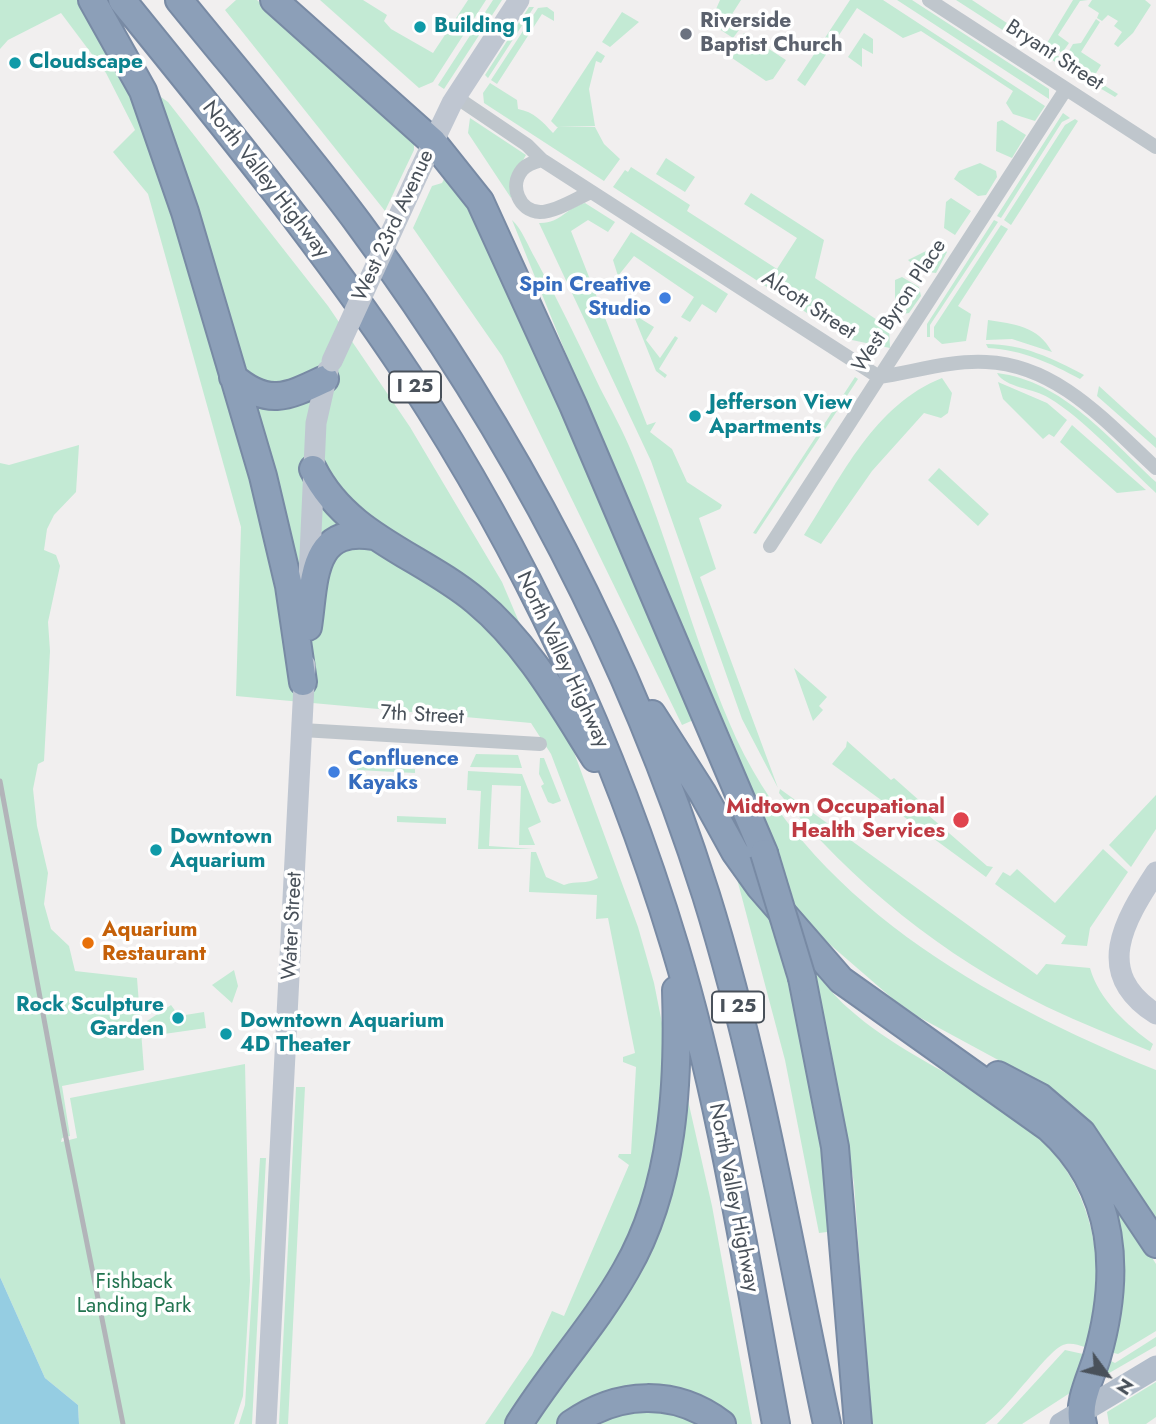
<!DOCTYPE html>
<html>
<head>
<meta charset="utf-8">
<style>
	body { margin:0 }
	#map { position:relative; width:1156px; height:1424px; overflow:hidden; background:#f1efef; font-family:Jost,sans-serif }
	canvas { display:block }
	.north { position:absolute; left:1072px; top:1340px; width:70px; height:70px; -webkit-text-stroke:5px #fff; paint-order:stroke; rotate:123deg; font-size:19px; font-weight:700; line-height:28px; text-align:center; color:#49515a }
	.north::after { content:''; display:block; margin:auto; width:24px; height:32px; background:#49515a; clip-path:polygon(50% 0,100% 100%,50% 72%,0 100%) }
</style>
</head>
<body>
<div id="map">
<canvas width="1156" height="1424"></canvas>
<div class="north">N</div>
</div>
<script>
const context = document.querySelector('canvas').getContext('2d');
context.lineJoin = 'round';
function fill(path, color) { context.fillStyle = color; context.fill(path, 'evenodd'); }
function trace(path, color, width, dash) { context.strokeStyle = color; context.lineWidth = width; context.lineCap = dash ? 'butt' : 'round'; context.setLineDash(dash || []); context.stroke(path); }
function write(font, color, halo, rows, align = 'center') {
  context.font = font + ' Jost,sans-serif'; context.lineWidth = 7; context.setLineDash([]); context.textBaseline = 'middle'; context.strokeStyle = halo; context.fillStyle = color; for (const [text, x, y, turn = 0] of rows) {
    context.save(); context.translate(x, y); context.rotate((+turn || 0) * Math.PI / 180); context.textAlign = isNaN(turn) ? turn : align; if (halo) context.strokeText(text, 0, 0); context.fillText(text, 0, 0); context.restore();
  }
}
fill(new Path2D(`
	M0,0H79L127,73L168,102L328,306L410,427L502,582L571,744L638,927L654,983L665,1038L666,1090L648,1195L616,1267L506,1424H485L532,1355L552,1311L564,1316L629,1165L618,1157L619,1154H631L636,1067L623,1062V1057L635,1053L608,918L596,919L597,895L529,892L531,852H536L546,877L564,885C577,880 586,885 598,878L551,754L531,723L236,696L241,527L148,194L113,152L135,130L106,73L61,13L8,40L0,49Z
	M236,0H257L414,143V150L385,211L225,10Z
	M320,0H363L387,15L384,21L391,29L433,53L468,0H486L433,82L419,88Z
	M493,0H502L444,89L438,85Z
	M720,0H741L727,22L739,30L733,38L710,23Z
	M850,0H883L1045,106L1035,121L1013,114L1006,103L1013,91L921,31L903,38L857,8L805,86L797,80Z
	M897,0H912L1049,89V99Z
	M956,0H972L1019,31L1015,38Z
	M1073,0H1088L1080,1L1058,35L1069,43L1062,53L1047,43Z
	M1092,0H1145L1151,5L1133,33L1118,47L1114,44L1122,32L1114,26L1118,21L1108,15L1102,21L1097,18L1099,13L1088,6Z
	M529,7H534L488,78L485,75Z
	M547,7L554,12V21L542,14L497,84L491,80L538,8Z
	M622,12L639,22L610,47L602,42Z
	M1096,19L1100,22L1081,52L1101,65L1095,75L1066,56L1073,44L1081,43Z
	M744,33L786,60L773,79L766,81L732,58Z
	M864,33L873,39V54L862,48V67L848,57Z
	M1039,44L1118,94L1115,97L1035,50Z
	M597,51L605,56L601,63L596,61L589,89L595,126L557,127L551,121Z
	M490,83L517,100L518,109C534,112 542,121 553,133L558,127H595L604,144L620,159L604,181L484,103L483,93Z
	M1063,113L1070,118L1062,122L1001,218L997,216Z
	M470,118L526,155L511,181V198L468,133Z
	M1075,119L1078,121L1011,225L1004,220L1065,125Z
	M1002,120L1026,135L1012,158L996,151L997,122Z
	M666,158L695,177L685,192L656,174Z
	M980,163L996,171L997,177L986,195L978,196L954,179L959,171Z
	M631,167L690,205L687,211L777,269L797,238L744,204L751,193L824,240L815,278L889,328L890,348L847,339L613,187L625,170L628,172Z
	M445,177L468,206L524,319L698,718L682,725L502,356L413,228L432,186L442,183Z
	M951,198L971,211L955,235L944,228L946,202Z
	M585,203L615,222L608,232L588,220L571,231L647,425L656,422L650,432L672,449L687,482L722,505L720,509L699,518L716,569L700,577L778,788L742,719L651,461L539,223C560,224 567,207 585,203Z
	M512,220C522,229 528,246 535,258C558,300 579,344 600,388C611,409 623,431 632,453C669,541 692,634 729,722C803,900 987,1001 1156,1070V1225L1037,1081L917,1016L893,999L819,935L793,904L733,742L602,443Z
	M994,220L998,222L930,325V337H927V324Z
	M1001,225L1008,229L958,306L971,314L966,341L942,344L934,337V327Z
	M631,232L728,294L716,313L702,304L690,322L681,317L694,297L634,256L618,276L613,260Z
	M938,245L947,252L936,273L920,271L908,260Z
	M902,277L919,287L921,296L909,313L903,314L895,308V280Z
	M633,314L654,327L646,340L660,358L675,336L678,338L659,369L667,375L665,378L656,371Z
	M988,320C1014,324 1038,326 1052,352L1012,339L986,340Z
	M986,344C1023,344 1052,358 1084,375L1080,379C1050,363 1023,350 988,348Z
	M997,373C1063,381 1109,439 1156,482V493C1126,465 1083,418 1049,398C1034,388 1005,388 997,373Z
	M855,377L858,379L756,534L753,533Z
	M942,378L952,393L948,413L941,418L924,413L872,471L821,544L804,535C842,476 874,405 942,378Z
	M998,382L1047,403L1067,420L1054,437L1049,434L1043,439L1003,399Z
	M1099,386L1156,438V448L1097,396Z
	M1072,425L1146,490L1117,493L1060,442Z
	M79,445L76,492L54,515L47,529L44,550L56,555L60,566L48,622L50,651L44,761L38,764L33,789L37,826L48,873L44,904L51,929L69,946L75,971L137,978L144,1070L62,1086L70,1136L62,1138L61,1142L77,1138L70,1098L245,1064L250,1281L243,1396L234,1424H79L78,1405L45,1378L0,1277V463L9,465Z
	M939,468L989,514L978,526L928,480Z
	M794,668L827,697L819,706L823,710L813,721Z
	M847,741L891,780L894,778L930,810L927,814L987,866L993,867L986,877L832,764L846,747Z
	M397,752L452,756L451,765L397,762Z
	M358,753L392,755L391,768L415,769V773L357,770Z
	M476,754L518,755L522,768L470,767Z
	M540,758H544L561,801L553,804L548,802L541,786L544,784L539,774Z
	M468,771L522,774L541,822L528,828L535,845H519L521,786L492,785L489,846L533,849H478L481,791L467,790Z
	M780,789L1037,975L1046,964L1090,968C1099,1000 1127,1025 1153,1044L1150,1051C1116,1037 1081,1023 1047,1007C944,957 851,882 779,793Z
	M1156,795V829L1131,867L1109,845Z
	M397,816L446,818V824L397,822Z
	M1103,849L1128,872L1090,928L1087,946L1061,944L1066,936L995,884L1003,872L1010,876L1017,869L1055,903Z
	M737,879L778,930L802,1020L835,1231L819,1233L785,1060Z
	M812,969C824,982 835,997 848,1008C931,1083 1056,1101 1089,1221C1101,1265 1098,1304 1085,1347C1078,1345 1070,1342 1063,1345C1047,1351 1008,1409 985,1424H871L854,1183L827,1031Z
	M234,970L238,986L232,1003L212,985Z
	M171,1005L179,1016L204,1012L206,1028L150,1036L147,1021Z
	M296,1087H305L288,1424H279Z
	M687,1096L712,1206L752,1424H730L707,1406L575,1409L558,1424H533L612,1317Z
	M260,1158H266L252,1424H239L245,1405Z
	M1115,1200L1156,1264V1331L1118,1354L1110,1352L1123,1270L1113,1205Z
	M1156,1337V1346L1104,1376L1109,1360L1115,1363Z
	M1065,1350L1083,1354L1073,1391L1022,1424H997Z
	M1156,1382V1417L1146,1424H1109L1107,1412Z
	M661,1409L706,1424H594L622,1412Z`), '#c3ead4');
fill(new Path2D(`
	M0,1277L45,1378L78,1405L79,1424H0Z`), '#95cde2');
const highway = new Path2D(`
	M92,0L143,91L185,212L263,476L289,586L303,682
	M122,0C221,122 321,244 408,375C523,551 614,745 675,947C722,1103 746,1264 776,1424
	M179,0C239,74 302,147 359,224C510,428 629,652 706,895C760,1068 789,1247 827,1424
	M274,0L433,142L480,201L573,405L764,853
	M233,377C268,407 287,397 325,379
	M313,469C347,537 421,555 476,601C527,643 561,704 595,758
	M308,627C315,582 310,526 373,536
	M652,714L702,792L735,852L760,887L841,980L1049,1128C1117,1189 1121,1274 1097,1357C1091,1377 1077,1403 1083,1424
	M802,978L835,1147L858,1424
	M998,1075L1040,1097L1082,1133L1156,1244
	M519,1424C552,1371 595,1325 626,1270C674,1187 679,1083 676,990
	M571,1424C618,1391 675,1388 722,1424`);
trace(highway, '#788aa4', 30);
trace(new Path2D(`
	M929,0L1156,147
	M456,97L527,145L542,160L879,377C913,372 951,360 986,362C1058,365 1107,423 1156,468
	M542,160C535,162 527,164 522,170C509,186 519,211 540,212C556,212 577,198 591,192
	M770,546L1066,89
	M302,730L540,744`), '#bfc6cc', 14);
trace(new Path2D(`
	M418,174L452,103L519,0
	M309,577L316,423L328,370
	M1156,872C1124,921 1092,973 1156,1014
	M266,1424L305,665`), '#bfc6d1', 21);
trace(new Path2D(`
	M1061,1424L1156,1367`), '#b2bdcb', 23);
trace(highway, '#8c9fb8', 26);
trace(new Path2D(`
	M0,781L66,1138L123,1424`), '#b2b4b9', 5);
const highwayBridge = new Path2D(`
	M764,853L802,978`);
trace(highwayBridge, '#788aa4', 30, []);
trace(new Path2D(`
	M332,361L418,174`), '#bfc6d1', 21);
trace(highwayBridge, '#8c9fb8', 26);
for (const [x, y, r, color] of [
	[420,27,7,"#0f9aa8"],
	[686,34,7,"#6b7280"],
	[15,63,7,"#0f9aa8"],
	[665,298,7,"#3f7fe0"],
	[695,416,7,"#0f9aa8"],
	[334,772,7,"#3f7fe0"],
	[961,820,9,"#e0444e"],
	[156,850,7,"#0f9aa8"],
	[88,943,7,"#e8710a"],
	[178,1018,7,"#0f9aa8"],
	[226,1034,7,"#0f9aa8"]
]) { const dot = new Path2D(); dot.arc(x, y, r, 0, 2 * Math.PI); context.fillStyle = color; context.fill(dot); trace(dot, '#fff', 2.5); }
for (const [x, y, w] of [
	[415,387,52],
	[738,1007,52]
]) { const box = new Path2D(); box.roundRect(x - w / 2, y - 15.5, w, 31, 5); context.fillStyle = '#fff'; context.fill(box); trace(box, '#49515a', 2); }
write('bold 19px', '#49515a', null, [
	["I 25",415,387],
	["I 25",738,1007]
]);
write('bold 21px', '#5b616d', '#fff', [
	["Riverside",700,22],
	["Baptist Church",700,46]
], 'left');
write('bold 21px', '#0d838f', '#fff', [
	["Building 1",434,27],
	["Cloudscape",29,63],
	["Jefferson View",709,404],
	["Apartments",709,428],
	["Downtown",170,838],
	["Aquarium",170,862],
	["Rock Sculpture",164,1006,"right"],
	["Garden",164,1030,"right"],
	["Downtown Aquarium",240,1022],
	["4D Theater",240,1046]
], 'left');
write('21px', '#49515a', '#fff', [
	["Bryant Street",1054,56,33],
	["North Valley Highway",265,180,52],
	["West 23rd Avenue",394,226,-65],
	["Alcott Street",808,306,33],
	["West Byron Place",900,306,-57],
	["North Valley Highway",562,660,65],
	["7th Street",422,716,3],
	["Water Street",293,926,-87],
	["North Valley Highway",733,1198,79]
]);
write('bold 21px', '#366cbe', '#fff', [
	["Spin Creative",651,286],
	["Studio",651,310],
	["Confluence",348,760,"left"],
	["Kayaks",348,784,"left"]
], 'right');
write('bold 21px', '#be3a42', '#fff', [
	["Midtown Occupational",945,808],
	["Health Services",945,832]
], 'right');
write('bold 21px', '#c56008', '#fff', [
	["Aquarium",102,931],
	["Restaurant",102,955]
], 'left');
write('21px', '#227450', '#fff', [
	["Fishback",134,1283],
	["Landing Park",134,1307]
]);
</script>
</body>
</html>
